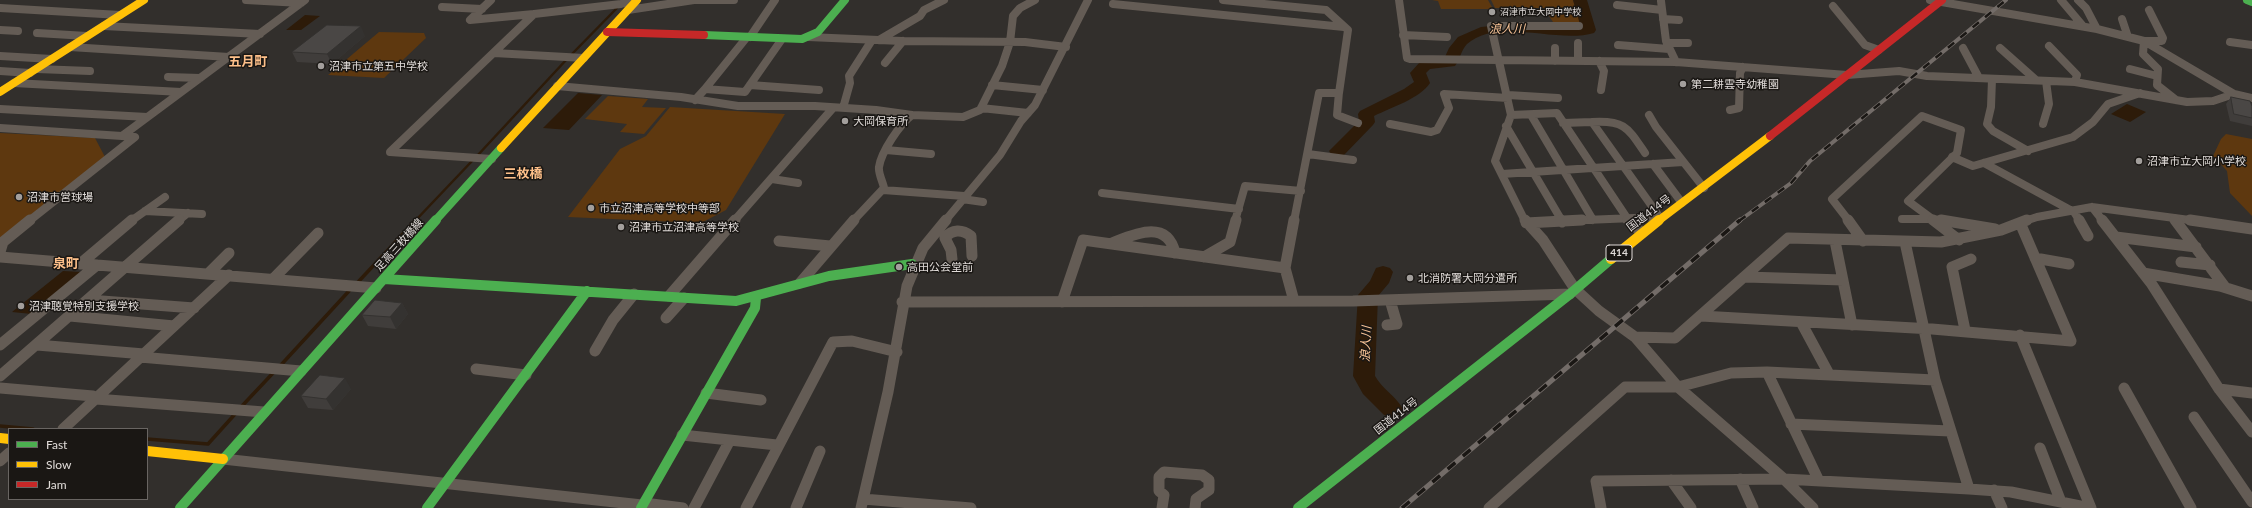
<!DOCTYPE html>
<html>
<head>
<meta charset="utf-8">
<style>
	body { margin:0 }
	#map { position:relative; width:2252px; height:508px; overflow:hidden; background:#322f2c; font-family:Lato,sans-serif }
	canvas { display:block }
	.legend { position:absolute; left:8px; top:428px; width:140px; height:72px; box-sizing:border-box; background:#1a1714; border:1px solid #696562; margin:0; padding:5px 7px; list-style:none; font-size:12px; color:#e0dbd8 }
	.legend li { display:flex; align-items:center; gap:8px; height:20px }
	.legend b { width:20px; border:1px solid #696562 }
</style>
</head>
<body>
<div id="map">
<canvas width="2252" height="508"></canvas>
<ul class="legend">
<li><b style="height:5px;background:#4caf50"></b>Fast</li>
<li><b style="height:5px;background:#ffc107"></b>Slow</li>
<li><b style="height:5px;background:#c62828"></b>Jam</li>
</ul>
</div>
<script>
const context = document.querySelector('canvas').getContext('2d');
context.lineJoin = 'round';
function fill(path, color) { context.fillStyle = color; context.fill(path, 'evenodd'); }
function trace(path, color, width, dash) { context.strokeStyle = color; context.lineWidth = width; context.lineCap = dash ? 'butt' : 'round'; context.setLineDash(dash || []); context.stroke(path); }
function write(font, color, halo, rows, align = 'center') {
  context.font = font + ' Lato,"Noto Sans JP",sans-serif'; context.lineWidth = 3; context.setLineDash([]); context.textBaseline = 'middle'; context.strokeStyle = halo; context.fillStyle = color; for (const [text, x, y, turn = 0] of rows) {
    context.save(); context.translate(x, y); context.rotate((+turn || 0) * Math.PI / 180); context.textAlign = isNaN(turn) ? turn : align; if (halo) context.strokeText(text, 0, 0); context.fillText(text, 0, 0); context.restore();
  }
}
fill(new Path2D(`
	M1432,0H1488L1493,9H1441L1438,1Z
	M1491,0H1573L1580,22H1553L1544,8H1495Z
	M379,32L424,33L426,38L384,78L328,75Z
	M608,96L648,99L642,107L666,108L644,134L620,132L627,124L585,119Z
	M670,107L785,114L726,210L701,223L568,217L620,149L646,136Z
	M0,133L95,138L105,157L0,239Z
	M2226,134L2252,139V216L2230,193L2227,171L2213,156L2221,139Z`), '#5e380f');
fill(new Path2D(`
	M305,15L320,16L301,30H286Z
	M578,93L602,95L569,130L543,128Z
	M2127,104L2146,112L2130,122L2111,114Z
	M63,271L82,272L32,314L12,312Z`), '#2d1b09');
trace(new Path2D(`
	M571,55L617,8
	M477,156L567,59
	M415,221L473,160`), '#2d1b09', 2.5);
trace(new Path2D(`
	M359,281L416,220
	M280,366L349,291
	M241,407L274,372
	M0,426L33,429
	M147,439L208,444L236,413`), '#2d1b09', 3.5);
fill(new Path2D(`
	M1573,0H1587L1596,30L1594,33C1557,44 1498,17 1467,44C1461,50 1460,60 1455,66L1430,69L1426,73L1430,83C1419,99 1392,107 1374,116L1375,122L1373,125L1344,155H1332L1329,151L1359,121L1358,114L1360,111L1404,89L1414,82L1410,73L1420,62L1444,59L1449,48L1458,37L1481,27L1511,24L1581,28Z
	M1383,266L1390,268L1393,272L1389,283L1378,296L1375,376C1382,389 1396,396 1403,409L1400,415L1392,417L1384,415L1363,394L1353,376L1358,295L1370,281L1376,268Z`), '#2d1b09');
trace(new Path2D(`
	M246,0L301,3
	M491,0L470,20L534,14
	M1223,0L1326,10L1348,30L1339,93H1319L1294,221
	M1399,0L1407,58L1410,59L1676,62L1847,75L1899,71L1927,76L2075,82L2187,102L2213,101L2234,94
	M1930,0L2097,29L2144,41L2234,94L2252,98
	M2061,0L2083,26
	M2078,0L2086,8L2097,29
	M1661,1L1666,41L1676,62
	M1113,4L1344,27
	M1617,5L1662,10
	M1833,6L1865,45L1879,50
	M442,7L482,9
	M0,8L120,15
	M628,10L694,0H734
	M2149,10L2163,38L2162,41H2144L2143,54L2158,69L2157,85L2176,100
	M1663,19L1679,20
	M2122,19L2128,37
	M104,26L260,34
	M0,30L18,31
	M37,33L87,36
	M1403,35L1447,37
	M750,37L775,0
	M808,37L902,41L1025,42L1066,47
	M879,40L920,16L924,10L944,0
	M2230,42L2252,45
	M1578,43V61
	M1667,43H1688
	M1618,45L1669,49
	M2049,46L2077,75L2075,82
	M70,47L229,57
	M1555,48V61
	M1963,48L1979,78
	M2000,48L2036,80
	M494,53L584,58
	M0,56L52,59
	M1599,61L1604,71L1601,90
	M885,63L903,41
	M37,69L90,71
	M2130,69L2157,76
	M0,71L30,73
	M168,77L200,78
	M1992,79L1991,107L1987,124L1993,131L2028,151
	M14,83L181,92
	M750,85L819,90
	M992,85L1043,90
	M557,86L681,97L738,106H815L876,110L912,115
	M705,89L747,37
	M1339,92L1337,115L1358,123
	M1508,95L1558,98
	M695,100L705,89L745,92L782,39
	M843,108L850,83L849,76L872,40
	M981,108L1028,113
	M0,109L147,117
	M1730,110L1739,108L1740,73L1743,67
	M1511,115L1557,113L1629,221
	M1531,115L1593,220
	M1649,115L1656,127L1704,188
	M1563,123L1592,122
	M1390,124L1431,132L1437,130L1449,108L1444,94L1508,98
	M2043,124L2049,104L2046,81
	M1506,126L1562,221
	M0,128L122,136L305,0
	M886,150L931,154
	M1645,153C1628,128 1625,120 1592,122L1661,219
	M1308,154L1353,160
	M1952,157L1973,166L2073,137L2093,122L2108,104L2140,93
	M492,159L390,152L534,14L621,4L636,0
	M1984,163L2074,212L2080,221
	M1653,164L1682,203
	M1502,174L1683,162
	M772,179L798,183
	M883,190L964,196
	M1102,193L1239,209
	M962,199L983,202
	M2092,207L2103,221
	M145,211L202,214
	M1902,219H1932L1948,221
	M2174,219L2176,221
	M29,221L135,137L122,136
	M131,221L165,197
	M178,221L188,213
	M734,221L833,108
	M853,221L884,188C883,182 878,173 879,167C881,152 900,124 912,115L963,117L980,110L1002,66L1010,42L1013,16L1020,8L1035,0
	M945,221L1000,155L1021,121L1035,105L1088,0
	M1235,221L1245,186L1301,191
	M1525,221L1495,161L1511,115L1491,26H1579
	M1560,221L1659,217
	M1849,221L1832,199L1922,116L1961,130L1957,153L1908,201L1935,221
	M2025,221L2037,217L2092,207L2197,221`), '#645c55', 8);
trace(new Path2D(`
	M1525,220L1543,240L1575,289L1599,311L1635,337L1678,387L1784,479L1813,508
	M1561,220L1562,222
	M1628,220L1642,233
	M1848,220L1863,241
	M1933,220L1959,240
	M1941,220L1995,229
	M2079,220L2088,236
	M2102,220L2151,283L2219,389L2252,432
	M2175,220L2225,287
	M2190,220L2252,229
	M1526,223L1582,220
	M2116,237L2196,247
	M779,241L830,246
	M1835,241L1852,325
	M1905,242L1935,380L1969,489
	M1112,243C1135,234 1167,219 1175,253
	M0,252L3,242L30,220
	M0,257L376,288
	M1204,257L1230,242L1236,220
	M2035,258L2069,264
	M952,259L951,250L945,238C952,229 962,229 971,236L972,256
	M2181,262L2210,265
	M80,264L132,220
	M1285,268L1294,301
	M2143,273L2220,286L2252,296
	M208,274L229,253
	M1746,277L1843,280
	M273,279L318,233
	M800,283L854,220
	M669,296L735,220
	M89,300L194,308
	M902,302L1353,301L1570,294
	M1062,302L1083,240L1285,268L1294,220
	M70,316L174,326
	M1701,316L1932,329L2071,341L2021,225
	M666,318L684,298
	M1802,324L1829,374
	M1387,325L1397,324L1390,300
	M1965,330L1952,267L1971,259
	M2020,335L2091,508
	M1635,337L1675,338L1788,238L1941,242L2001,230L2027,220
	M0,345L97,265
	M37,345L144,354
	M595,351L613,320L634,294
	M140,357L301,371
	M476,369L526,375
	M1767,372L1819,481
	M0,376L179,220
	M0,388L93,396L96,399L264,412
	M2124,388L2191,508
	M2219,389L2252,393
	M706,393L761,400
	M2194,417L2252,502
	M1791,424L1950,431
	M63,429L229,275
	M682,435L777,445
	M2040,448L2061,502
	M223,459L642,505
	M0,461L9,453
	M1740,479L1753,508
	M1671,480L1691,508
	M1994,490L2002,508
	M863,499L971,508
	M644,503L683,508
	M694,508L730,440
	M746,508L833,342L852,341L897,352
	M796,508L820,451
	M861,508L888,392L907,286L923,248L946,220
	M1162,508L1164,495L1159,491V477L1164,472L1202,475L1209,480V490L1196,499L1195,508
	M1489,508L1625,387H1678L1731,373L1767,372L1935,380
	M1601,508L1596,481L1784,479L1969,489L2011,492L2090,508`), '#645c55', 11);
trace(new Path2D(`
	M2247,0L2252,2
	M704,35L802,39L818,32L845,0
	M435,221L501,148`), '#4caf50', 8);
trace(new Path2D(`
	M384,279L736,301L829,276L912,264
	M180,508L436,220
	M427,508L587,291
	M641,508L755,308L756,298
	M1298,508L1570,294L1611,259`), '#4caf50', 10);
trace(new Path2D(`
	M0,92L144,0
	M501,148L637,0
	M1658,221L1770,136`), '#ffc107', 8);
trace(new Path2D(`
	M1611,259L1659,220
	M0,438L9,439
	M147,451L223,459`), '#ffc107', 10);
trace(new Path2D(`
	M607,32L704,35
	M1770,136L1942,0`), '#c62828', 8);
const railFar1 = new Path2D(`
	M1739,221L1791,183L1810,161L2006,0`);
const rail = new Path2D(`
	M1402,508L1740,220`);
trace(railFar1, '#736c68', 4);
trace(rail, '#736c68', 5);
trace(railFar1, '#1a1714', 2.5, [8]);
trace(rail, '#1a1714', 3.5, [10]);
fill(new Path2D(`
	M365,36L332,64L297,62L292,52Z
	M2231,97L2252,106V126L2230,121L2226,104Z
	M402,303L408,314L396,329L368,326L362,315Z
	M351,389L333,410L308,408L301,396Z`), '#403d3b');
fill(new Path2D(`
	M361,26L365,36L332,64L327,54Z
	M402,303L408,314L396,329L390,317Z
	M345,378L351,389L333,410L326,399Z`), '#343230');
const building = new Path2D(`
	M327,25L361,26L327,54L292,52Z
	M2231,97L2250,101L2252,106V118L2234,114Z
	M375,300L402,303L390,317L362,315Z
	M320,375L345,378L326,399L301,396Z`);
fill(building, '#4a4745');
trace(building, '#343230', 1);
for (const [x, y, r, color] of [
	[1492,12,4,"#a39f9c"],
	[321,66,4,"#a39f9c"],
	[1683,84,4,"#a39f9c"],
	[845,121,4,"#a39f9c"],
	[2139,161,4,"#a39f9c"],
	[19,197,4,"#a39f9c"],
	[591,208,4,"#a39f9c"],
	[621,227,4,"#a39f9c"],
	[899,267,4,"#a39f9c"],
	[1410,278,4,"#a39f9c"],
	[21,306,4,"#a39f9c"]
]) { const dot = new Path2D(); dot.arc(x, y, r, 0, 2 * Math.PI); context.fillStyle = color; context.fill(dot); trace(dot, '#1a1714', 1.5); }
write('9px', '#e0dbd8', '#1a1714', [
	["沼津市立大岡中学校",1500,12]
], 'left');
for (const [x, y, w] of [
	[1619,253,26]
]) { const box = new Path2D(); box.roundRect(x - w / 2, y - 8, w, 16, 3); context.fillStyle = '#1a1714'; context.fill(box); trace(box, '#e0dbd8', 1); }
write('bold 10px', '#e0dbd8', null, [
	["414",1619,253]
]);
write('11px', '#e0dbd8', '#1a1714', [
	["沼津市立第五中学校",329,66],
	["第二耕雲寺幼稚園",1691,84],
	["大岡保育所",853,121],
	["沼津市立大岡小学校",2147,161],
	["沼津市営球場",27,197],
	["市立沼津高等学校中等部",599,208],
	["沼津市立沼津高等学校",629,227],
	["高田公会堂前",907,267],
	["北消防署大岡分遣所",1418,278],
	["沼津聴覚特別支援学校",29,306]
], 'left');
write('11px', '#e0dbd8', '#1a1714', [
	["国道414号",1649,213,-37],
	["足高三枚橋線",399,245,-48],
	["国道414号",1396,416,-38]
]);
write('italic 12px', '#fac598', '#1a1714', [
	["浪人川",1507,29],
	["浪人川",1366,344,-87]
]);
write('bold 13px', '#fec08a', '#1a1714', [
	["五月町",248,62],
	["三枚橋",523,174],
	["泉町",66,264]
]);
</script>
</body>
</html>
